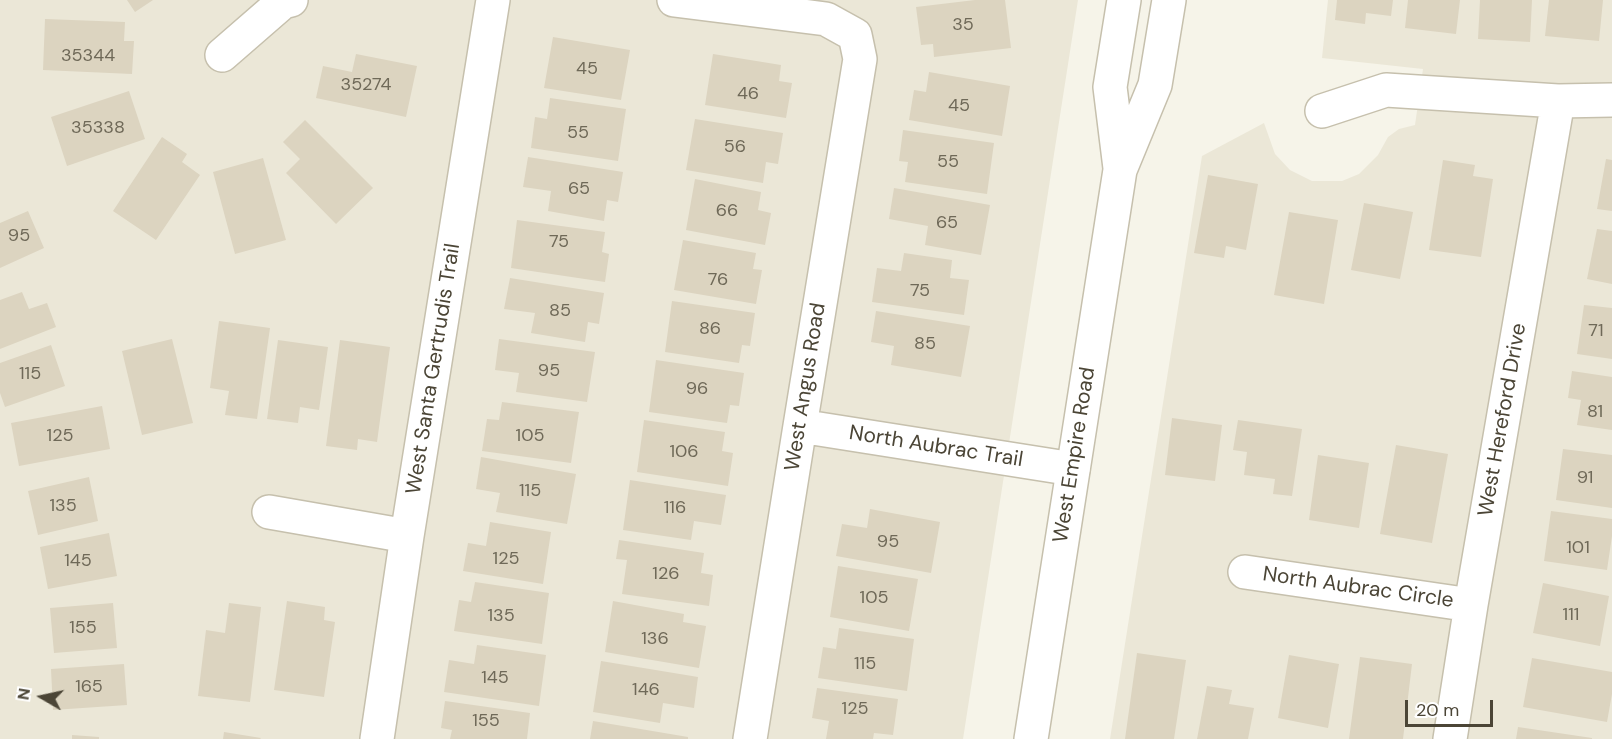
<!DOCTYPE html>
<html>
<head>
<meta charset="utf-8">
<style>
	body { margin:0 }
	#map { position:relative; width:1612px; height:739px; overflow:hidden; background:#f6f4e9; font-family:"DM Sans",sans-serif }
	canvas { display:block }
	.north { position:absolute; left:12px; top:667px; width:60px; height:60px; -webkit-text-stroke:4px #fff; paint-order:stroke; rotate:279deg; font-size:16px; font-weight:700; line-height:24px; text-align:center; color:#4b4536 }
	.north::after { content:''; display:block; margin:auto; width:21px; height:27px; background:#4b4536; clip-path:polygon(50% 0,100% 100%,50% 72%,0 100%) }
	.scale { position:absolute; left:1405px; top:700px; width:88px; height:27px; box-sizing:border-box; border:3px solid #4b4536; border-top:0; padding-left:8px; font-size:18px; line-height:21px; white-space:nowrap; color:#4b4536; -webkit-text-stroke:4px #fff; paint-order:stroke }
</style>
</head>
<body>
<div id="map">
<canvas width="1612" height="739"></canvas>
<div class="north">N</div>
<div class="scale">20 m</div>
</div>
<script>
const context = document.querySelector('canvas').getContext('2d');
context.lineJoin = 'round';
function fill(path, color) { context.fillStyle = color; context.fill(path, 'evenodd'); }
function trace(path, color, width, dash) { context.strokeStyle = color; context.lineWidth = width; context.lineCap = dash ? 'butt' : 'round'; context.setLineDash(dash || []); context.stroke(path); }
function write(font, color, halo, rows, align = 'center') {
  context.font = font + ' "DM Sans",sans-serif'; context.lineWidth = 6; context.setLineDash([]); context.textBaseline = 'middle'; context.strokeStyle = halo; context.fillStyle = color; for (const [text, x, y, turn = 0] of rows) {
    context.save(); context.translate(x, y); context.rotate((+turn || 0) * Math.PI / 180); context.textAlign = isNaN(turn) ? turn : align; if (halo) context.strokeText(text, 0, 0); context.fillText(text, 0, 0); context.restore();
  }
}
fill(new Path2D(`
	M0,0H1078L963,739H0Z
	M1328,0H1612V739H1110L1202,156L1264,123L1275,154L1290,170L1312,181H1342L1359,174L1378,155L1388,137L1399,129L1415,125L1423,69L1322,58Z`), '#ebe7d7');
fill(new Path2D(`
	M127,0H153L135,12Z
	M975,0H1005L1011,48L934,57L933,44L921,45L916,7Z
	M1337,0H1393L1391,16L1366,13L1365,24L1335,20Z
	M1408,0H1460L1456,34L1405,28Z
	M1480,0H1532L1530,42L1478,39Z
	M1549,0H1603L1599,41L1545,36Z
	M45,19L125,22L124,41H134L132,74L43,70Z
	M553,37L630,50L621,100L544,88Z
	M356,54L417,66L406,117L316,98L323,66L352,72Z
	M713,54L781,65L779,81L792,83L786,118L705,105Z
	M929,72L1010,86L1002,136L909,120L914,90L926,92Z
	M129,91L145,139L67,166L51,117Z
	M550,98L626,109L618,161L531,148L535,117L547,119Z
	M695,119L783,133L778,164L766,162L763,183L686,170Z
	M305,120L373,188L336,224L286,173L300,159L283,142Z
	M903,130L994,143L987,194L905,182L908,162L899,161Z
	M162,137L187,154L182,162L200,175L156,240L113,211Z
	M528,157L623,172L618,202L607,200L604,221L548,211L551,191L523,187Z
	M263,158L286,240L235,254L213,172Z
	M1606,159L1612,160V211L1597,209Z
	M1443,160L1475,165L1473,176L1493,179L1481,257L1429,250Z
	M1208,175L1258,184L1246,250L1226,246L1224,258L1194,253Z
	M695,179L761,192L758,210L771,213L765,245L686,230Z
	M894,188L990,205L981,255L925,245L928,226L889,219Z
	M1364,203L1413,212L1400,279L1351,270Z
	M28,211L44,248L0,268V223Z
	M1289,212L1338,220L1324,304L1274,295Z
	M517,220L605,232L602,252L609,254L605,282L511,268Z
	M1597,229L1612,231V284L1587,279Z
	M683,240L756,253L753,269L762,270L756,304L674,290Z
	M904,253L952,260L950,278L969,280L964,315L872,302L877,268L901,271Z
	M510,278L604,293L599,324L588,322L585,342L531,333L535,313L504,309Z
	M22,292L29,309L47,303L56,327L0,349V300Z
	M672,301L755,313L750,346L742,345L739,363L665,352Z
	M1584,305L1612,308V359L1577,354Z
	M876,311L970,326L961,377L891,365L894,346L871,342Z
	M219,321L270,328L257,419L225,415L229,391L210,388Z
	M172,339L193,423L142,435L122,351Z
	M499,339L595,352L587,402L516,392L519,373L495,370Z
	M278,340L328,347L319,410L300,407L298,423L267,419Z
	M340,340L390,347L377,442L358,439L357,450L326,446Z
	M51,345L65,386L5,407L0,393V363Z
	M656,360L744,373L739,406L730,405L727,423L649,412Z
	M1572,371L1612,377V430L1577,425L1581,400L1568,398Z
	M502,402L579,412L571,463L482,451L487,419L499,420Z
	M102,406L110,449L19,466L11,423Z
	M1172,418L1222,425L1215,481L1165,475Z
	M644,420L725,432L722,451L733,453L728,486L637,472Z
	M1238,420L1302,429L1292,496L1273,494L1275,479L1244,475L1247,452L1233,450Z
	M1396,445L1448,454L1432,543L1380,534Z
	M1563,449L1612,455V508L1556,500Z
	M1318,455L1369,463L1359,528L1309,520Z
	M481,457L576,474L567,524L496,512L500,493L476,489Z
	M89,477L98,521L38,535L28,491Z
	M630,480L726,495L721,525L694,521L691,540L623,530Z
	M870,509L940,522L931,573L836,556L842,524L867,528Z
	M1551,511L1612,519V536L1607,570L1544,561Z
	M490,522L551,532L543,584L463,571L468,543L486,546Z
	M109,533L117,576L48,589L40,547Z
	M619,540L704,553L701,573L713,575L709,606L622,594L627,560L616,559Z
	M838,566L918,579L909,631L830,617Z
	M475,582L549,593L542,644L454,631L459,600L471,602Z
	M1543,583L1609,596L1600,646L1533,633Z
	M287,601L325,607L324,620L335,622L324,697L274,690Z
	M613,601L684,614L683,622L706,626L699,668L605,652Z
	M113,603L117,648L54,653L50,608Z
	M229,603L261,607L250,702L198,696L206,630L225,633Z
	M839,628L914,639L907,691L818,678L823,647L836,649Z
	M477,645L546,655L539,706L444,692L449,660L474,664Z
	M1137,653L1186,660L1174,739H1125Z
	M1289,655L1339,664L1328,728L1278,718Z
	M1360,657L1412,664L1403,739H1349Z
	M1532,658L1612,672V694L1607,722L1523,707Z
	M601,661L698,677L694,708L663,703L660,723L593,712Z
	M124,664L127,705L53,710L51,669Z
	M1207,686L1232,690L1229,704L1254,708L1248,739H1197Z
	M817,688L898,699L893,735L874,733L873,739H826L829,721L812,718Z
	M445,701L530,713L527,739H450L452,730L441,728Z
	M593,721L688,737V739H590Z
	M1518,727L1592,738V739H1516Z
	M224,732L261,738L260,739H223Z
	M72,735L99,737V739H72Z`), '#dcd4c0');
const minor = new Path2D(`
	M674,0L826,19L855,35L860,59L800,426L750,739
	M222,55L283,2L291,0
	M1322,111L1386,90L1558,101L1612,100
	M800,426L1073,469
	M269,512L407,536
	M1245,572L1471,605
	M377,739L407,536L493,0
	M1450,739L1471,605L1558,101`);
const tertiary = new Path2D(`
	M1120,168L1110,87L1124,0
	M1031,739L1120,170L1155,85L1169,0`);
trace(minor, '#c6c0ad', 36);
trace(tertiary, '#c6c0ad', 36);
trace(minor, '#fff', 33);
trace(tertiary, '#fff', 33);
write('18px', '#6f6958', null, [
	["35",963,25],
	["35344",88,56],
	["45",587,69],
	["35274",366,85],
	["46",748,94],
	["45",959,106],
	["35338",98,128],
	["55",578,133],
	["56",735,147],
	["55",948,162],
	["65",579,189],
	["66",727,211],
	["65",947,223],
	["95",19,236],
	["75",559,242],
	["76",718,280],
	["75",920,291],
	["85",560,311],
	["86",710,329],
	["71",1596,331],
	["85",925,344],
	["95",549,371],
	["115",30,374],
	["96",697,389],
	["81",1595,412],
	["125",60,436],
	["105",530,436],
	["106",684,452],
	["91",1585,478],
	["115",530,491],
	["135",63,506],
	["116",675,508],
	["95",888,542],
	["101",1578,548],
	["125",506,559],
	["145",78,561],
	["126",666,574],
	["105",874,598],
	["111",1571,615],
	["135",501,616],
	["155",83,628],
	["136",655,639],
	["115",865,664],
	["145",495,678],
	["165",89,687],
	["146",646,690],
	["125",855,709],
	["155",486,721]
]);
write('21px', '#4b4536', '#fff', [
	["West Santa Gertrudis Trail",434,369,-81],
	["West Angus Road",806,387,-81],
	["West Hereford Drive",1503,420,-80],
	["North Aubrac Trail",936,447,9],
	["West Empire Road",1075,455,-81],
	["North Aubrac Circle",1358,588,8]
]);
</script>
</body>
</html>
